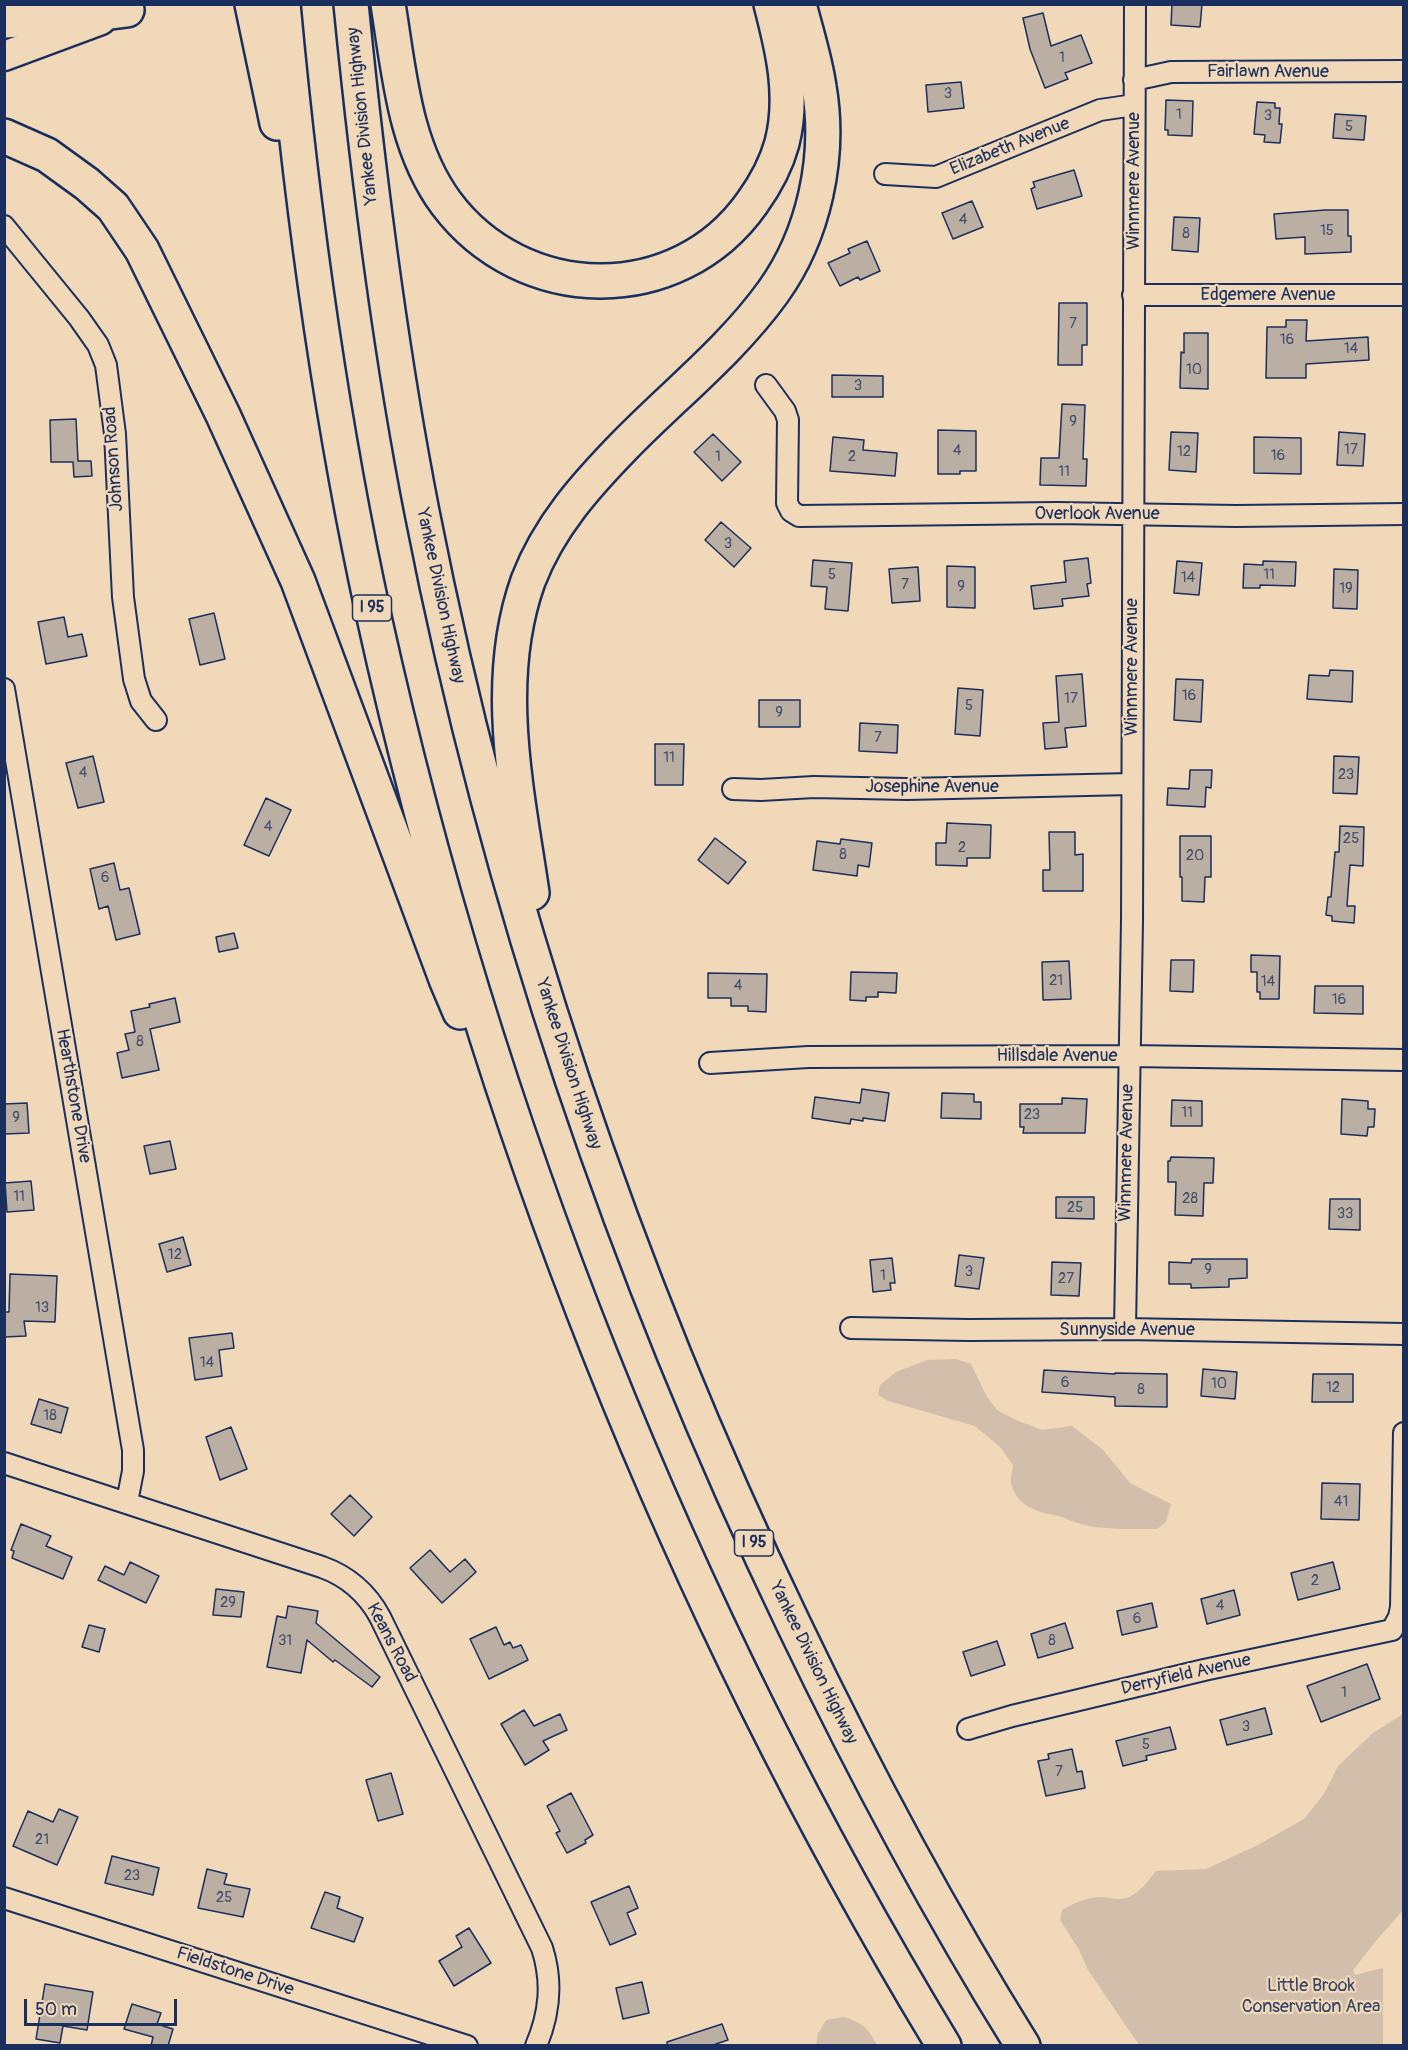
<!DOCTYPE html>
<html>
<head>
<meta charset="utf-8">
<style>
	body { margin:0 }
	#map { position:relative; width:1408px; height:2050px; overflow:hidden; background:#f0d8b8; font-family:Pangolin,sans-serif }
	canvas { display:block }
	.frame { position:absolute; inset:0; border:6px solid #1b2f5e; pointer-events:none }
	.scale { position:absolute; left:24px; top:1999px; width:153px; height:27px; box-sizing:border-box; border:3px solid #1b2f5e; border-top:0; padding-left:8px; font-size:18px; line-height:21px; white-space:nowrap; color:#1b2f5e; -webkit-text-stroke:4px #f0d8b8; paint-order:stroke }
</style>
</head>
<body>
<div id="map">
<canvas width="1408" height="2050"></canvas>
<div class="frame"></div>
<div class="scale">50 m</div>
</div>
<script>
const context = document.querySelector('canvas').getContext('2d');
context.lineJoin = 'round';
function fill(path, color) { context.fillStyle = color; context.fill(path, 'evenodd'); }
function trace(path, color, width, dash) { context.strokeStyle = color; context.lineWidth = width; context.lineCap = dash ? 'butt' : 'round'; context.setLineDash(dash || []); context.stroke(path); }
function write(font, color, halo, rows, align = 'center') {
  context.font = font + ' Pangolin,sans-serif'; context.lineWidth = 4.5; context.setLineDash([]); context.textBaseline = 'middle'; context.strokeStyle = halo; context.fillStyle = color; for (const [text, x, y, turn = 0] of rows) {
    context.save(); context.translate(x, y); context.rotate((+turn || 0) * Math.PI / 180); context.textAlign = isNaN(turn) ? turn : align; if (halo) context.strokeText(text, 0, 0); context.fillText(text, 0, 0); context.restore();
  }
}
fill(new Path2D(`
	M956,1359L971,1364L987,1397L997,1410L1016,1420L1042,1430L1072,1426L1103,1450L1130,1483L1171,1504L1166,1522L1157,1529C1134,1529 1111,1530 1088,1526C1079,1524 1070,1520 1062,1517C1041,1512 1018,1510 1011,1483C1010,1478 1013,1470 1013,1465L1001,1448L975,1426L888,1401L878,1395L880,1385L896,1372L927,1360Z
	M1403,1714V1910L1376,1941L1353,1970L1355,1975L1383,1968V2045H1139L1088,1970L1079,1950L1060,1920L1062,1910C1074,1903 1087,1897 1102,1897C1111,1898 1120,1901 1129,1897C1141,1892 1148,1881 1156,1871L1206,1869L1256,1846L1304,1819L1324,1794L1338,1766L1373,1733Z
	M844,2017C863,2023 868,2028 877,2045H816L818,2034L826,2020Z`), '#d1bfab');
const building = new Path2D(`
	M1172,4H1202L1200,27L1171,25Z
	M1043,13L1051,46L1081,35L1092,63L1065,73L1068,79L1045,88L1030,49L1023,18Z
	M961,82L964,108L928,112L926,85Z
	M1166,100L1193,101L1192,136L1168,135V130H1165Z
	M1257,102L1275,103V108H1280L1279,124H1282L1280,143L1264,142L1265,135L1254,134Z
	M1335,114L1366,116L1364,140L1333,138Z
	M1074,170L1082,196L1037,209L1031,189L1035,187L1033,182Z
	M972,201L983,227L953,239L942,213Z
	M1325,210H1348V236H1351V252L1305,254V237L1276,239L1274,214Z
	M1174,217L1200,218L1198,252L1172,250Z
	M867,241L880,271L860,280L858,277L840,286L828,263L850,253L848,249Z
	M1059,303H1087V345H1082V365H1058Z
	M1286,320H1307L1306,341L1368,337L1369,360L1306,364V378H1266L1267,327H1286Z
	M1184,333H1208V389L1180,388L1181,352L1184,353Z
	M832,375L883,376V397H832Z
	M1062,404L1085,405L1083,459H1087L1086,486L1040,485L1041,458H1059Z
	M76,419L78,461H91L92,476L74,477L73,462H51L50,420Z
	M938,430L976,431V471H960V474H938Z
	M1171,432L1198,433L1196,472L1169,470Z
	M1339,432L1365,434L1363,466L1337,465Z
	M713,434L741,462L722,481L694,452Z
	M833,437L864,440L863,450L897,453L895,476L830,471Z
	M1254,437L1301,438V474L1254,473Z
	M721,522L751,548L734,567L705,540Z
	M1088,558L1091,583L1087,584L1089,596L1062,599L1063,606L1034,609L1031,586L1066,582L1064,561Z
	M813,560L852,563L848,611L825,609L827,587L811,586Z
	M1177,561L1202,563L1199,595L1174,593Z
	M1263,561L1296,562L1295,586L1260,585V588H1243L1244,564L1263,565Z
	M947,566L975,567V608L947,607Z
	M918,567L920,601L892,603L889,569Z
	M1334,569L1358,570L1357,609L1333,608Z
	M214,613L225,659L200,665L189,619Z
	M64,617L68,637L82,634L87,656L46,664L38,622Z
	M1330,670L1353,671L1352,702L1307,699L1309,675L1329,676Z
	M1082,674L1086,726L1065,728L1067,747L1045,749L1043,723L1059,722L1056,676Z
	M1176,679L1203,680L1201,722L1174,720Z
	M958,688L983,690L980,736L955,734Z
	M759,700H800V727H759Z
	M860,723L898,725L897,753L859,751Z
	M655,744H684L683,785H655Z
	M93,756L104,802L78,808L66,763Z
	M1334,756L1359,757L1357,794L1333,793Z
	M1190,770H1212L1211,788L1206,787L1205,807L1167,805L1168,788L1189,789Z
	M266,798L291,810L269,856L244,845Z
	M947,823L991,825L990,858H967V866L936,865V843H946Z
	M1340,826L1364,827L1363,866L1350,865L1347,906H1355L1354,923L1332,921V916L1326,915L1328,897H1331L1335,852H1339Z
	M1049,832H1075V855L1083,854V891H1043V870H1050Z
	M1180,836H1211V877H1205L1204,902L1182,901V877H1180Z
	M715,838L746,862L728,884L698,860Z
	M841,839L872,843L869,867L858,865L857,876L813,870L817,841L840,844Z
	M114,863L120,890L129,888L140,934L116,940L108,906L99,909L90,869Z
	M234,933L238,948L219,952L216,937Z
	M1251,955L1280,956L1279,999H1260V992H1257V972H1251Z
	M1171,960H1194L1193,992L1170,991Z
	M1069,961L1071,999L1043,1000L1042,962Z
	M851,972L897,973L896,993L878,992V997H866V1001L850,1000Z
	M708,973L767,974L766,1012L748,1011V1006H731V998H708Z
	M1315,986H1363V1014L1314,1013Z
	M175,998L180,1022L150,1029L159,1070L122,1078L117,1053L129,1050L125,1034L135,1032L131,1011L150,1007L149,1004Z
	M862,1089L889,1093L885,1121L863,1118V1121L851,1119L850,1124L812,1118L815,1097L860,1103Z
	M942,1093L974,1094V1102H981V1119L941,1118Z
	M1062,1098L1087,1099L1085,1133H1023L1024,1127H1020V1104H1062Z
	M1342,1099L1368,1101V1109H1375L1374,1127H1368L1367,1136L1341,1134Z
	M1172,1100L1202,1101V1126H1171Z
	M27,1103L29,1133L4,1134V1104Z
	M170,1141L176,1169L150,1174L144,1146Z
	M1171,1157L1214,1158L1213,1183H1204L1203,1216L1175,1215L1176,1182H1168V1161H1170Z
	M31,1181L34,1210L7,1212L5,1183Z
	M1056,1197H1094V1219L1056,1218Z
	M1330,1199H1360V1230L1329,1229Z
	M183,1237L191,1265L167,1272L159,1244Z
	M959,1255L984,1258L979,1289L955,1286Z
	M892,1258L895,1283H890L891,1290L873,1292L870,1260Z
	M1192,1259H1247V1278L1229,1279V1287L1191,1288V1284H1169V1262L1191,1263Z
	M1052,1262L1081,1263L1079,1296L1051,1295Z
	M10,1274L57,1276L55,1322L24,1321L26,1336L4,1337V1312H9Z
	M232,1333L234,1348L219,1350L222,1376L195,1380L189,1338Z
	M1203,1369L1237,1372L1235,1399L1201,1396Z
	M1044,1370L1115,1374V1373L1167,1374V1407L1115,1406V1397L1042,1392Z
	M1313,1374H1353V1402H1312Z
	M39,1399L68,1408L61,1433L31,1424Z
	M231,1427L247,1469L220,1480L206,1437Z
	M1322,1483L1360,1484L1359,1520L1321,1519Z
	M350,1495L372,1517L354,1536L331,1514Z
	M21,1524L51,1536L46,1546L72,1557L63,1579L12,1558L14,1551L11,1550Z
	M430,1550L450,1572L465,1559L476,1572L442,1603L410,1568Z
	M130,1562L159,1576L146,1603L98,1580L105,1566L124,1575Z
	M1333,1562L1340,1589L1298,1600L1291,1573Z
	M216,1589L244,1592L241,1617L213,1615Z
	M1234,1590L1240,1615L1207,1624L1201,1599Z
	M1152,1603L1157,1627L1122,1635L1117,1611Z
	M288,1606L318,1611L316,1623L380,1677L372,1687L335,1660L333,1662L307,1640L301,1673L267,1667L277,1616L286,1618Z
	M1065,1623L1073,1648L1038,1658L1031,1634Z
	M89,1625L105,1629L99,1652L82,1647Z
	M496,1627L504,1645L510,1642L513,1648L521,1645L528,1660L489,1679L470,1639Z
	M997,1641L1005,1665L971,1676L963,1652Z
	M1367,1664L1380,1699L1321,1722L1307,1686Z
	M1265,1708L1272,1734L1227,1745L1220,1720Z
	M524,1710L534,1726L560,1714L567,1730L543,1741L549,1750L525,1765L501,1724Z
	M1170,1727L1176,1749L1146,1756L1147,1760L1123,1766L1116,1741Z
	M1072,1749L1077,1772L1082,1771L1085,1788L1046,1796L1038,1761L1049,1759L1048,1754Z
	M391,1773L403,1814L378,1821L366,1780Z
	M571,1793L593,1835L585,1840L586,1843L567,1853L556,1833L560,1831L547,1806Z
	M59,1809L78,1817L57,1865L13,1846L28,1811L53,1822Z
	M112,1856L159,1868L153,1895L105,1883Z
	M207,1869L227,1874L224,1884L250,1889L243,1917L198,1908Z
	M629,1886L638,1908L627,1913L636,1934L610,1945L591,1902Z
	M325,1892L340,1897L337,1908L363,1918L354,1942L311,1928Z
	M469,1928L491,1963L454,1986L439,1961L462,1947L456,1936Z
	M642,1982L649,2013L623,2019L616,1988Z
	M45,1984L93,1992L87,2030L63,2026L60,2043L36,2039Z
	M132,2004L161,2013L157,2024L173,2029L168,2046H151L153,2037L124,2029Z
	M722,2024L728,2040L710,2046H667V2042Z`);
fill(building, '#bbaea2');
trace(building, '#1b2f5e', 1.5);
const street = new Path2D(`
	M1134,80L1171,72L1404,71
	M885,174L936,177L1100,110L1134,105
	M4,226L79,318L98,345L106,365L115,434L123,597L134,679L141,701L156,720
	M1133,295H1404
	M766,385L785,411L788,420L787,503L791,511L799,516L1057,513L1236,516L1404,514
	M4,689L133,1450V1471L127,1502
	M733,789L761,790L814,787L907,789L1131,784
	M710,1063L808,1057L1129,1056L1404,1060
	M851,1328L969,1330L1125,1329L1404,1334
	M1125,1329L1132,921L1135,4
	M4,1463L322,1567C347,1576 367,1593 380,1617L542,1948C553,1982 550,2013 536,2046
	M968,1729L1012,1716L1204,1670L1392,1630L1399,1617L1401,1607L1404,1433
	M4,1898L467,2046`);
const secondary = new Path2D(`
	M4,56L101,20`);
const highway = new Path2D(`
	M252,4L277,123
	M283,4C302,210 330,416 374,617C485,1120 677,1606 944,2046
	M351,4C368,175 389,344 422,512C497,896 624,1272 794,1625C863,1769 938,1910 1023,2046
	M388,4C399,71 404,146 446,203C522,305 677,309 752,203C765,185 776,165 782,143C794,96 783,50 771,4
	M4,21L79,16L127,10
	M4,136L47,155L87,184L113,207L142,250L223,415L298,581L446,979L460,1012
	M532,893C517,791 492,682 528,581C549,526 586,485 626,444C675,394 732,349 773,292C814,235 831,157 819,87C815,59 806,32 799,4`);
trace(street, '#1b2f5e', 24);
trace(secondary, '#1b2f5e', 33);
trace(highway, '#1b2f5e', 38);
trace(street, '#f0d8b8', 20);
trace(secondary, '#f0d8b8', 28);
trace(highway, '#f0d8b8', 33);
write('15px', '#434f6f', null, [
	["1",1062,58],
	["3",948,94],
	["1",1179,115],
	["3",1268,116],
	["5",1349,127],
	["4",963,220],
	["15",1327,231],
	["8",1186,234],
	["7",1073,324],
	["16",1287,340],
	["14",1351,349],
	["10",1194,370],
	["3",858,386],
	["9",1073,422],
	["17",1351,450],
	["4",957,451],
	["12",1184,452],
	["16",1278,456],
	["1",718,457],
	["2",852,457],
	["11",1064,472],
	["3",728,544],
	["5",832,575],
	["11",1269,575],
	["14",1188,578],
	["7",905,585],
	["9",961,587],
	["19",1346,589],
	["16",1189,696],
	["17",1071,699],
	["5",969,706],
	["9",779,713],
	["7",878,738],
	["11",669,758],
	["4",83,773],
	["23",1346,775],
	["4",268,827],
	["25",1351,839],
	["2",962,848],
	["8",843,855],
	["20",1195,856],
	["6",105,878],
	["21",1056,981],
	["14",1268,982],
	["4",738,986],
	["16",1339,1000],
	["8",140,1042],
	["11",1187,1113],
	["23",1032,1115],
	["9",16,1118],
	["11",19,1197],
	["28",1190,1199],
	["25",1075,1208],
	["33",1345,1214],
	["12",175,1255],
	["9",1208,1270],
	["3",969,1272],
	["1",883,1276],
	["27",1066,1279],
	["13",42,1308],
	["14",207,1363],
	["6",1065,1383],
	["10",1219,1384],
	["12",1333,1388],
	["8",1141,1390],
	["18",50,1416],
	["41",1341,1502],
	["2",1315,1581],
	["29",228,1603],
	["4",1220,1606],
	["6",1137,1619],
	["31",285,1641],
	["8",1052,1641],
	["1",1344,1693],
	["3",1246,1727],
	["5",1146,1745],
	["7",1059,1772],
	["21",42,1840],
	["23",132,1876],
	["25",224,1898]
]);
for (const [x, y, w] of [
	[372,608,39],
	[754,1543,39]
]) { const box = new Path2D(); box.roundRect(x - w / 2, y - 13, w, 26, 4.5); context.fillStyle = '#f0d8b8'; context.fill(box); trace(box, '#1b2f5e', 1.5); }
write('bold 16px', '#1b2f5e', null, [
	["I 95",372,608],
	["I 95",754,1543]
]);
write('18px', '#1b2f5e', '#f0d8b8', [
	["Fairlawn Avenue",1268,72],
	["Yankee Division Highway",363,116,-96],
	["Elizabeth Avenue",1010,147,-22],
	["Winnmere Avenue",1134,181,-90],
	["Edgemere Avenue",1268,295],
	["Johnson Road",114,459,-94],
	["Overlook Avenue",1097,514],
	["Yankee Division Highway",440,596,78],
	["Winnmere Avenue",1132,667,-90],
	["Josephine Avenue",932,787],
	["Hillsdale Avenue",1057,1056],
	["Yankee Division Highway",568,1064,72],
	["Hearthstone Drive",73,1096,80],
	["Winnmere Avenue",1127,1153,-89],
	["Sunnyside Avenue",1127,1330],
	["Keans Road",391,1643,62],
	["Yankee Division Highway",813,1663,64],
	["Derryfield Avenue",1186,1675,-13],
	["Fieldstone Drive",235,1972,18]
]);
write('18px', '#36456a', '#f0d8b8', [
	["Little Brook",1311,1986],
	["Conservation Area",1311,2007]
]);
</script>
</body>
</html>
